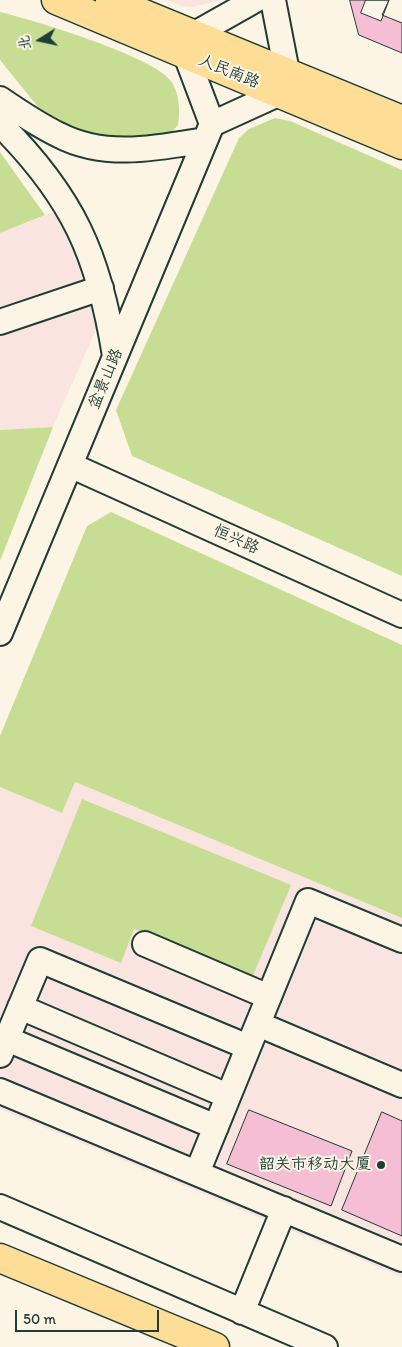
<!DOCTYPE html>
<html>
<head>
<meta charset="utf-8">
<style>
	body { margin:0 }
	#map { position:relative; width:402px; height:1347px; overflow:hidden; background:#fcf5e5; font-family:Itim,"LXGW WenKai TC",sans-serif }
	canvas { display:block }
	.north { position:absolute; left:15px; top:15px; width:50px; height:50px; -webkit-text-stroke:4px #fcf5e5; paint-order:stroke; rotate:260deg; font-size:14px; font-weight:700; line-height:20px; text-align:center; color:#1f3d34 }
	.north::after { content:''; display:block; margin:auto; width:18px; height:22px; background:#1f3d34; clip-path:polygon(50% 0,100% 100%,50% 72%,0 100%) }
	.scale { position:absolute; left:15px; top:1310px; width:144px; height:22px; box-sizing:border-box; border:2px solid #1f3d34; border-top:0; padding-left:6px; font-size:15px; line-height:18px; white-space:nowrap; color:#1f3d34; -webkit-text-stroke:4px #fcf5e5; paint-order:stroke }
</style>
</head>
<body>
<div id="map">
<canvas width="402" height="1347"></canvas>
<div class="north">北</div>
<div class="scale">50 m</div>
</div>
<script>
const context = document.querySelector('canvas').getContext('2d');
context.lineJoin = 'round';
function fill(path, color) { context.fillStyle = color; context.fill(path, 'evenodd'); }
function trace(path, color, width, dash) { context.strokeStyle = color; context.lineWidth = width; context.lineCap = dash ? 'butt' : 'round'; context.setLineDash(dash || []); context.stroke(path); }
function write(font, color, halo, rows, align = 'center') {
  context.font = font + ' Itim,"LXGW WenKai TC",sans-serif'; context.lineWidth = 4; context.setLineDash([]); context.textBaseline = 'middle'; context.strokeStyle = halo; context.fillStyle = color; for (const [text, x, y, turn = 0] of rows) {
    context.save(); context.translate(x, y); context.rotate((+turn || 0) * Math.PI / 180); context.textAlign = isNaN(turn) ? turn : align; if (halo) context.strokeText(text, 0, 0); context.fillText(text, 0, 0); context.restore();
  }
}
fill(new Path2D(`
	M167,0H221L193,7L181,6Z
	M59,210L83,267L98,325L53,427L0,430V233Z
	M75,782L402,918V1277L0,1109V787L62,813Z`), '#fae4e0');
fill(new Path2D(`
	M0,12C33,20 153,56 171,81C180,94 180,111 178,125L170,134L125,142L77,132L55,120L38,107L0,60Z
	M275,118L290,121L402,170V576L132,456L116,410L239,138L249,129Z
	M0,152L45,215L0,233Z
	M53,427L0,561V430Z
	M111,512L402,645V918L75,782L62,813L0,787V736L87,526Z
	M82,799L291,885L252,978L134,929L121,963L31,926Z`), '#c7dd93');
const building = new Path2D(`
	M350,0H389L382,15L402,23V53L359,35Z
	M366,0H389L381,21L361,13Z
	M249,1110L352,1151L331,1206L227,1164Z
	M382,1112L402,1121V1236L342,1210Z`);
fill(building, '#f5bed4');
trace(building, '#1f3d34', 1);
const minor = new Path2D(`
	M273,0L287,72
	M193,35L255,0
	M0,99C19,112 38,125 59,135C105,159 157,148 205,140
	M0,124C73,197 99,255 115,356
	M212,124L280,93
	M0,322L101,288
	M70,465L402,615
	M0,633L212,124L186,55
	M145,944L269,997
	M20,1007L228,1096
	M258,1024L402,1085
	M7,1039L216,1127
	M0,1055L40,960L248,1047
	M0,1091L402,1259
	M197,1173L308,901L402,940
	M0,1207L325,1347
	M242,1312L284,1209`);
const major = new Path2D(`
	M56,0L402,145
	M110,0L402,120`);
const highway = new Path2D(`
	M0,1258L215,1347`);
trace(minor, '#1f3d34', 28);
trace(major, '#1f3d34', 31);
trace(highway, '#1f3d34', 31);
trace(minor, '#fcf5e5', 24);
trace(major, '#fedd96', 28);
trace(highway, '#fedd96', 28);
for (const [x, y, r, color] of [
	[381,1165,5,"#1f3d34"]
]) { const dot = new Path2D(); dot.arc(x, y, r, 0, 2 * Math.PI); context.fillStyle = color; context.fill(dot); trace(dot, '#fcf5e5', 2); }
write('16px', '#1f3d34', '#fcf5e5', [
	["人民南路",229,72,22],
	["盆景山路",106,379,-67],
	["恒兴路",236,540,24]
]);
write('16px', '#1f3d34', '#fcf5e5', [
	["韶关市移动大厦",371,1165]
], 'right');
</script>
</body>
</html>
